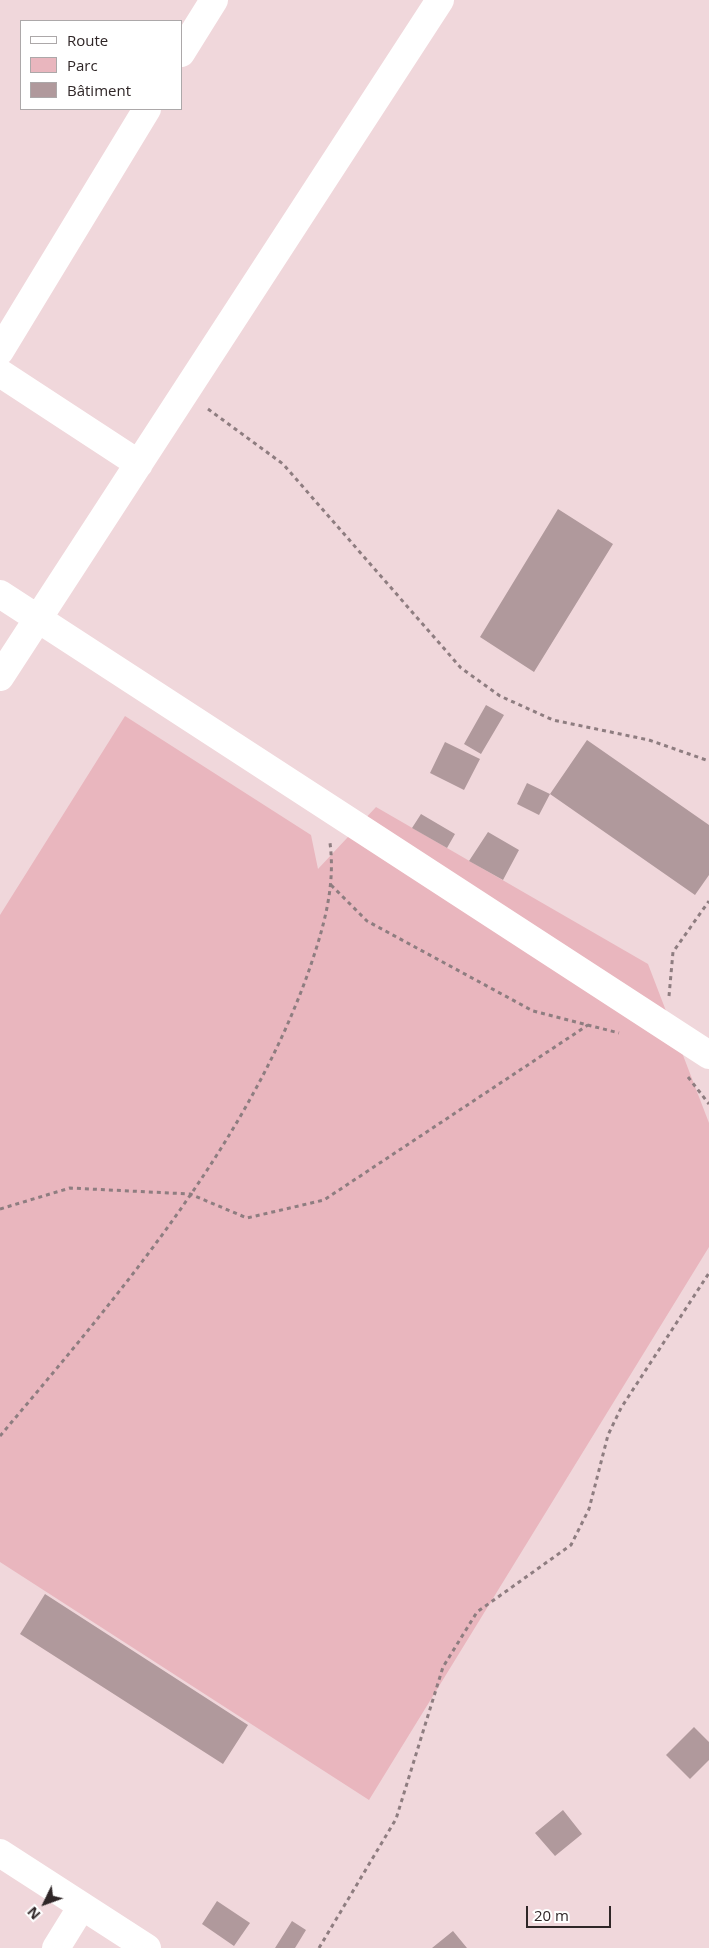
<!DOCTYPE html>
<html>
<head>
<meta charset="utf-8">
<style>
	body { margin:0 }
	#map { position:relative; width:709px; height:1948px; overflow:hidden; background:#f0d7db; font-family:"Open Sans",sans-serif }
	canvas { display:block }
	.legend { position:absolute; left:20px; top:20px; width:162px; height:90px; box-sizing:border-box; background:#fff; border:1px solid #aca8a9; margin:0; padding:6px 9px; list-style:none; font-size:15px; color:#2f2627 }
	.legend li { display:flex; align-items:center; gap:10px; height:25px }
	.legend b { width:25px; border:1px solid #aca8a9 }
	.north { position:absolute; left:20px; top:1878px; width:50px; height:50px; -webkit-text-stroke:4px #fff; paint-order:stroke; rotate:228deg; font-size:14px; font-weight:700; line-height:20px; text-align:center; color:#2f2627 }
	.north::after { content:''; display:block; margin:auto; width:18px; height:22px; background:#2f2627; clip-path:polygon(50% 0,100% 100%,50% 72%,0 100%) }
	.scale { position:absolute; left:526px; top:1906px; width:85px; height:22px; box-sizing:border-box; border:2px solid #2f2627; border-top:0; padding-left:6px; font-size:15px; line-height:18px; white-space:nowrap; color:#2f2627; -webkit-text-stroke:4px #fff; paint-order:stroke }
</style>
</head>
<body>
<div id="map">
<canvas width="709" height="1948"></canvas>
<ul class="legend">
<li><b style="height:6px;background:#fff"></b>Route</li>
<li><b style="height:14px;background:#e9b6be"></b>Parc</li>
<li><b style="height:14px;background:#b0999c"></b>Bâtiment</li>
</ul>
<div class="north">N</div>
<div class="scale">20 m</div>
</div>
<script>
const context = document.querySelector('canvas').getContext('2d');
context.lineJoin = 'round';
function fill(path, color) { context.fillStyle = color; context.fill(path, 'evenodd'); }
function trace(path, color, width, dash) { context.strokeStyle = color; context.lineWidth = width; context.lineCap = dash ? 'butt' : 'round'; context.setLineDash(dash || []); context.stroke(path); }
fill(new Path2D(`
	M125,716L311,835L318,869L376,807L648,964L709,1123V1247L369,1800L0,1562V915Z`), '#e9b6be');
fill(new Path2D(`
	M558,509L613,544L534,672L480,637Z
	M486,705L504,715L481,754L464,744Z
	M587,740L709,825V875L695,895L550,794Z
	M445,742L480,759L464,790L430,773Z
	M527,783L550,794L539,815L517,804Z
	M421,814L455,834L447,848L412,828Z
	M488,832L519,850L503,880L469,861Z
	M45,1594L248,1725L223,1764L20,1634Z
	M694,1727L709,1742V1760L690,1779L666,1755Z
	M563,1810L582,1834L555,1856L535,1833Z
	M217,1901L250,1923L234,1946L202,1924Z
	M292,1921L306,1930L295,1948H275Z
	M453,1931L467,1948H432Z`), '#b0999c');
trace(new Path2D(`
	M208,409L283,464L461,668L500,696L553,720L649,740L709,761
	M331,885L367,921L533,1011L619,1033
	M669,996L673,952L709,901
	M688,1077L709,1104
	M0,1209L70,1188L190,1194L247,1218L324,1200L588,1025
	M0,1436C117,1297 244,1149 307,976C322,933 336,889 330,843
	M319,1948L396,1819L443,1667L477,1612L571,1545L589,1509L608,1435L621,1408L709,1273`), '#8e7d80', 3, [4, 4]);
trace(new Path2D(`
	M181,53L214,0
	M0,351L147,109
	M0,373L139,464
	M0,594L709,1055
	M0,677L440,0
	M0,1853L147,1948
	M56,1948L82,1906`), '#fff', 28);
</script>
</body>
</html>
